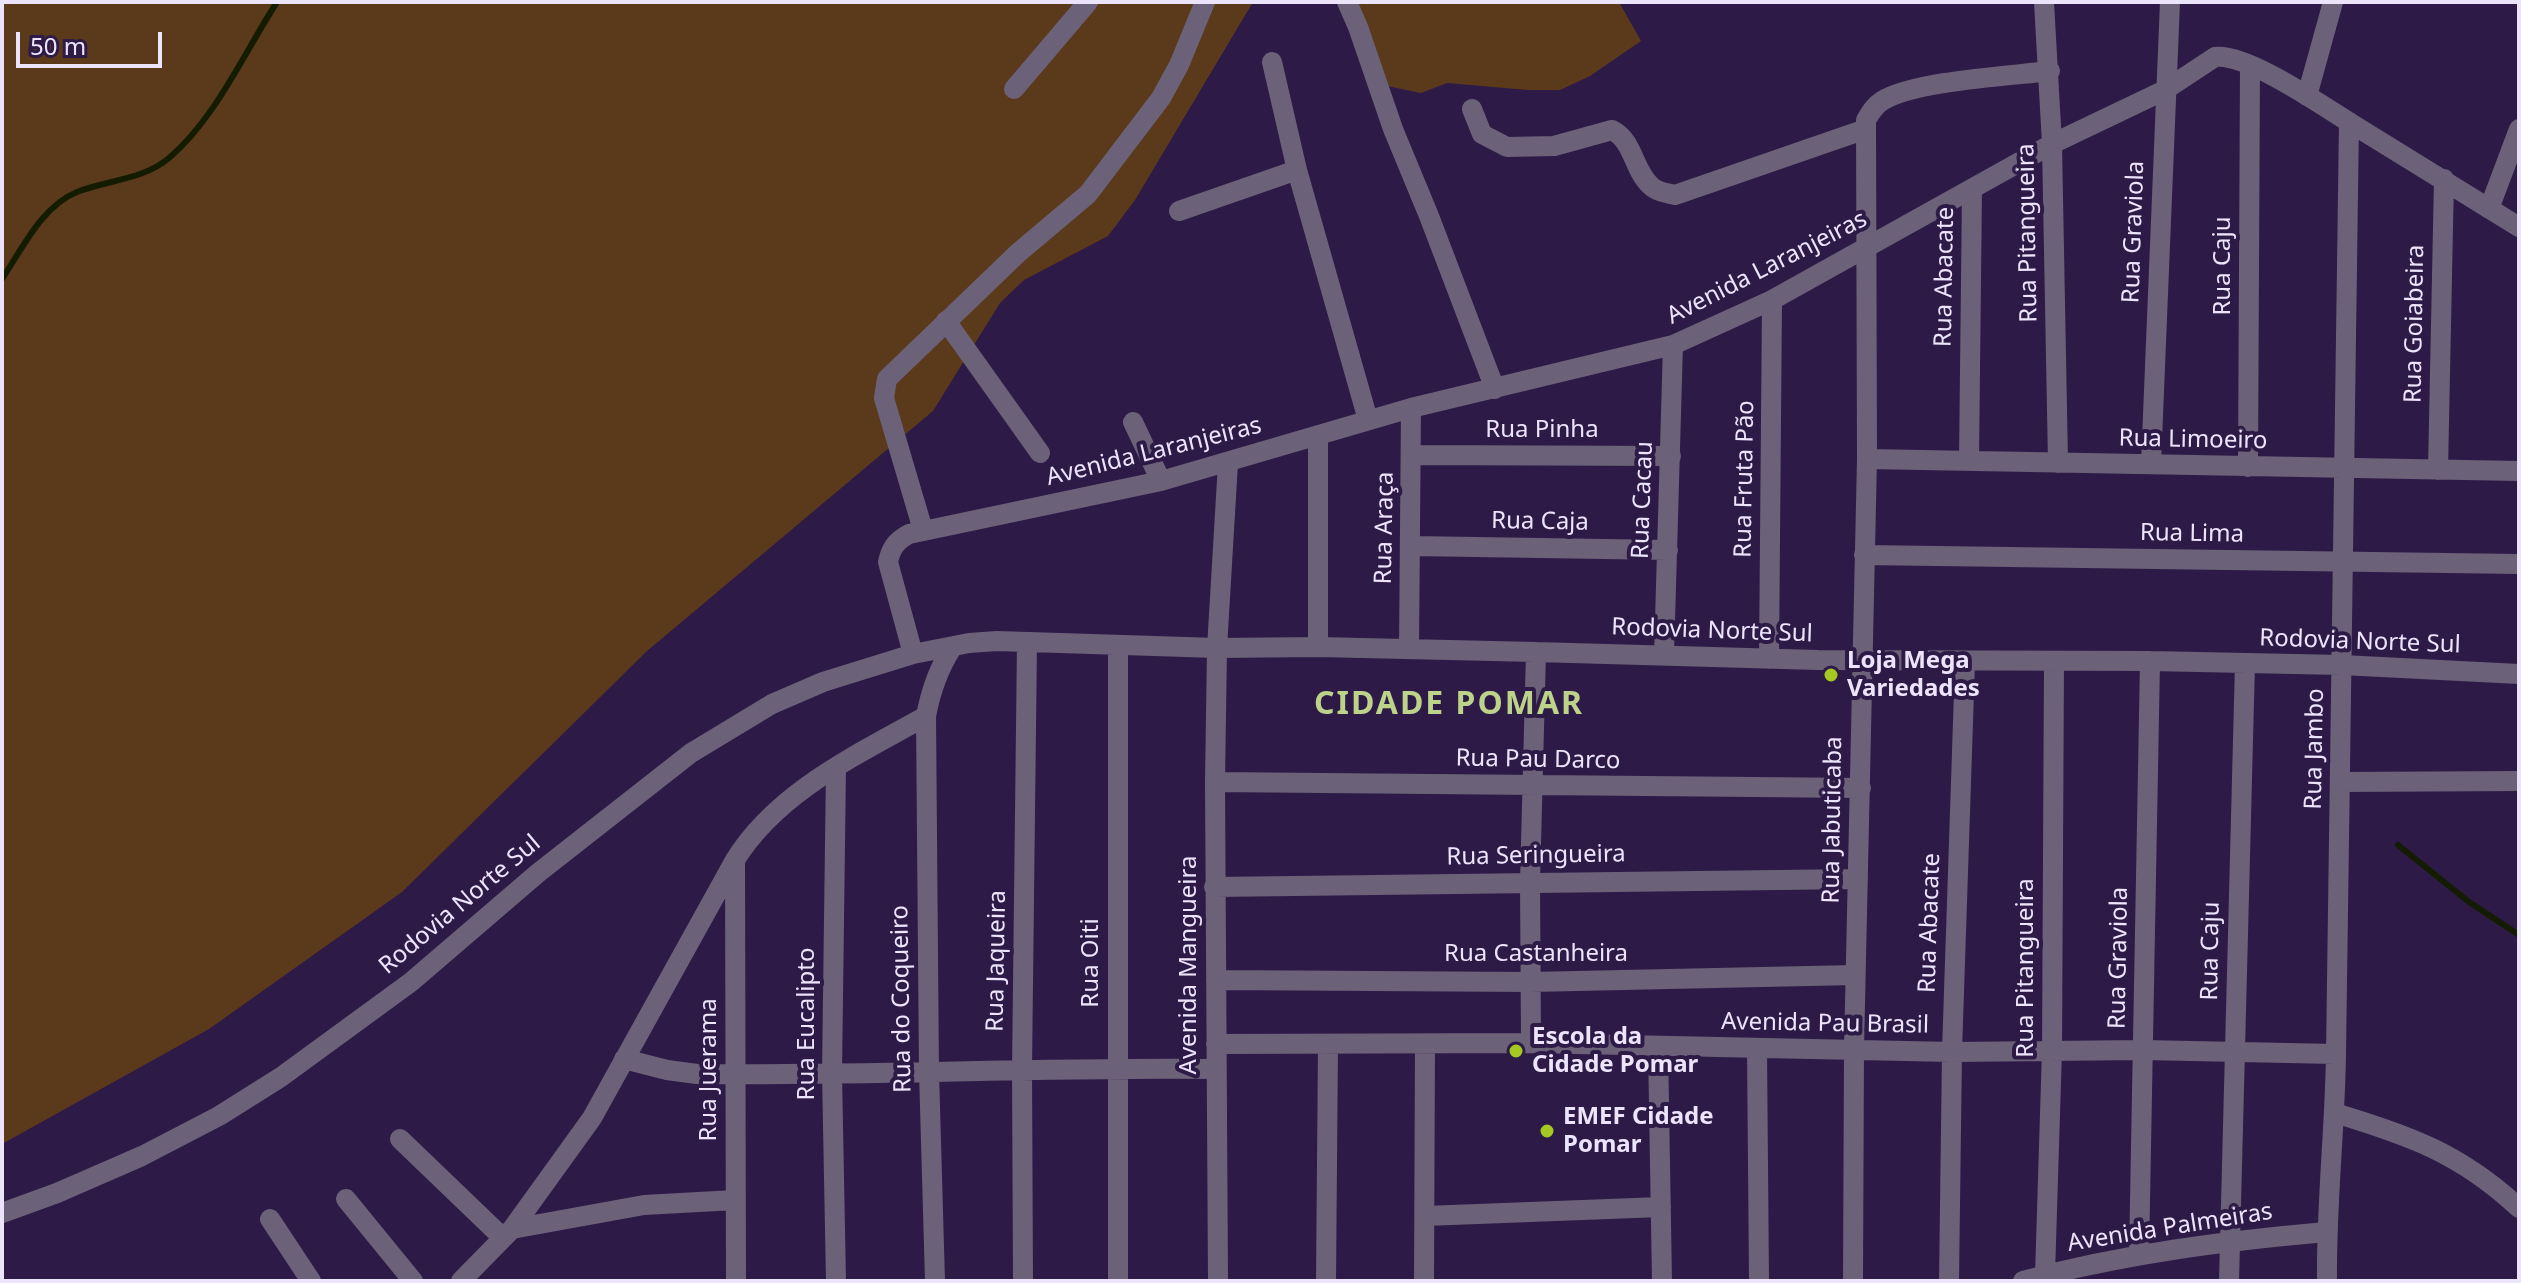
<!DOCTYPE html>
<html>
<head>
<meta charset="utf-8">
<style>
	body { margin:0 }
	#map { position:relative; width:2521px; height:1283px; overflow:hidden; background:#2e1a47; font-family:"Noto Sans",sans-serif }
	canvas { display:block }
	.frame { position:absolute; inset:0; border:4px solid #ece4fb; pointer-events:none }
	.scale { position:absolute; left:16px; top:32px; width:146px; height:36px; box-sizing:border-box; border:4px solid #ece4fb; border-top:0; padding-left:10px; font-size:24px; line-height:28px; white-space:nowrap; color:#ece4fb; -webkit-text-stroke:6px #2e1a47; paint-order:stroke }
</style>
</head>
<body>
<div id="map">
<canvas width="2521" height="1283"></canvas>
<div class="frame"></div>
<div class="scale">50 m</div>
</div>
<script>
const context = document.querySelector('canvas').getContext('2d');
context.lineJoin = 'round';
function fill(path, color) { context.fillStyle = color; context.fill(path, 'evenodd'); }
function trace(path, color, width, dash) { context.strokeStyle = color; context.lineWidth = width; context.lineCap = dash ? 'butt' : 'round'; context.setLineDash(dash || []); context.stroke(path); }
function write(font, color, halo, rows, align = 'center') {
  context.font = font + ' "Noto Sans",sans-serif'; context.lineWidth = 8; context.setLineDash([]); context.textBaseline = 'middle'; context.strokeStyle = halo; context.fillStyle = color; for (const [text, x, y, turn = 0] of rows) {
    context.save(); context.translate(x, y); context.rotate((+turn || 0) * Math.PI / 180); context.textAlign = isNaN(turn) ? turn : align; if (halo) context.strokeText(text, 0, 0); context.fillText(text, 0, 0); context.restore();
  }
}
fill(new Path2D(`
	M2,2H1253L1135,200L1108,236L1024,280L1000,303L933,411L647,651L402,892L209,1029L2,1144Z
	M1342,2H1619L1641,41L1590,76L1560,90H1528L1447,83L1421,93L1382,85Z`), '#5b3a1c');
trace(new Path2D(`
	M2,279C22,249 42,206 77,192C107,180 143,180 169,158C215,119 244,53 277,2
	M2398,845L2469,902L2519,935`), '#141c00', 6);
trace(new Path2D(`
	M1347,2L1358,27L1393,129L1429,216L1495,389
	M2044,2L2052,144L2058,463
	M1272,62L1297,170L1368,420
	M1014,89L1088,2
	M2307,96L2333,2
	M1472,109L1482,134L1507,147L1554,146L1612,130C1634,141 1633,170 1651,186C1657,192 1667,193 1675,195L1866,129
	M2489,209L2519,129
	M1179,211L1297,170
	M946,321L1040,453
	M1133,422L1161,481
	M1412,455L1671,456
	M1867,459L2519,471
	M1969,461L1972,190
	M2151,464L2170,2
	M2248,467L2250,66
	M2438,470L2444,179
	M923,530L884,398L887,379L1018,253L1088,194L1161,98L1179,65L1205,2
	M1411,546L1668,550
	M1864,555L2519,564
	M1118,645V1281
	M1318,647V435
	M1409,649L1411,408
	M913,654L888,562C891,548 896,541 909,534L1161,481L1411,408L1673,345L1772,300L2052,144L2165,90L2215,57C2247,53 2323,106 2352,124C2408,158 2463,193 2519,227
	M1664,655L1673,345
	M1769,659L1772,300
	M1215,782L1861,788
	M2341,782L2519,781
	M735,861L736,1281
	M1214,887L1858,879
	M1216,980L1530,982L1855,975
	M1531,1043L1530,882L1536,652
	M1216,1044L1531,1043L1952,1052L2143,1050L2336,1054
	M1658,1046L1662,1281
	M1757,1049L1759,1281
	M624,1059L667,1070L697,1074C870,1076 1043,1067 1216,1069
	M2335,1113C2410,1136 2460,1153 2519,1208
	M400,1139L503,1238
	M346,1199L413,1281
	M2,1213L57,1193L142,1156L219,1116L281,1077L411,982L538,873L691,753L772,704L823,682L913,654L969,643L997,641L1217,648L1318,647L1536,652L1818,660L2150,661L2342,665L2519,674
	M1425,1216L1661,1207
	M270,1219L311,1281
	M512,1229L644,1205L735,1200
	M2139,1255L2150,661
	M2045,1275L2052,1050L2054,661
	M461,1281L512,1229L592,1118L735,860C778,791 857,755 926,716
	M836,1281L832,1073L836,767
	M935,1281L929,1072L926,716C931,690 938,669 952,648
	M1023,1281L1022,1069L1027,642
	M1218,1281L1215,782L1217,648L1228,463
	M1326,1281L1328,1045
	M1424,1281L1425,1044
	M1853,1281L1854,1049L1867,459L1866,120C1871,112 1874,106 1882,101C1914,81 2009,76 2050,71
	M1949,1281L1952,1052L1965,662
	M2023,1281C2123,1254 2224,1241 2326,1232
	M2229,1281L2245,663
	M2327,1281C2326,1205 2335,1130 2336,1054L2349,122`), '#6b6279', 20);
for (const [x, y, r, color] of [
	[1831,675,8,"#a5c823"],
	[1516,1051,8,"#a5c823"],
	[1547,1131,8,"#a5c823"]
]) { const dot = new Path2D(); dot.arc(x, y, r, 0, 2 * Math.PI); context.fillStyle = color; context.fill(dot); trace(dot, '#2e1a47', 3); }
write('24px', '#ece4fb', '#2e1a47', [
	["Rua Graviola",2134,232,-88],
	["Rua Pitangueira",2028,233,-91],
	["Rua Caju",2223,266,-90],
	["Avenida Laranjeiras",1767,268,-27],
	["Rua Abacate",1945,277,-89],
	["Rua Goiabeira",2415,324,-89],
	["Rua Pinha",1542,430],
	["Rua Limoeiro",2193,440,1],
	["Avenida Laranjeiras",1154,452,-14],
	["Rua Fruta Pão",1745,479,-89],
	["Rua Cacau",1643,500,-88],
	["Rua Caja",1540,522,1],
	["Rua Araça",1385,528,-89],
	["Rua Lima",2192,534,1],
	["Rodovia Norte Sul",1712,631,2],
	["Rodovia Norte Sul",2360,642,2],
	["Rua Jambo",2315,749,-89],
	["Rua Pau Darco",1538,760,1],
	["Rua Jabuticaba",1833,820,-89],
	["Rua Seringueira",1536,856,-1],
	["Rodovia Norte Sul",460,905,-40],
	["Rua Abacate",1930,923,-88],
	["Rua Caju",2211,951,-89],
	["Rua Castanheira",1536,954],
	["Rua Graviola",2119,958,-89],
	["Rua Jaqueira",997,961,-89],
	["Rua Oiti",1091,963,-90],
	["Avenida Mangueira",1189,965,-90],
	["Rua Pitangueira",2026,968,-90],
	["Rua do Coqueiro",902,999,-91],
	["Rua Eucalipto",807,1024,-90],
	["Avenida Pau Brasil",1825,1024,1],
	["Rua Juerama",709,1070,-90],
	["Avenida Palmeiras",2170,1228,-9]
]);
write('bold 24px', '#ece4fb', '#2e1a47', [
	["Loja Mega",1847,661],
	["Variedades",1847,689],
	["Escola da",1532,1037],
	["Cidade Pomar",1532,1065],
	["EMEF Cidade",1563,1117],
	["Pomar",1563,1145]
], 'left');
context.letterSpacing = '2px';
write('bold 32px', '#bdd389', '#2e1a47', [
	["CIDADE POMAR",1449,705]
]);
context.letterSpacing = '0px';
</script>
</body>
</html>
